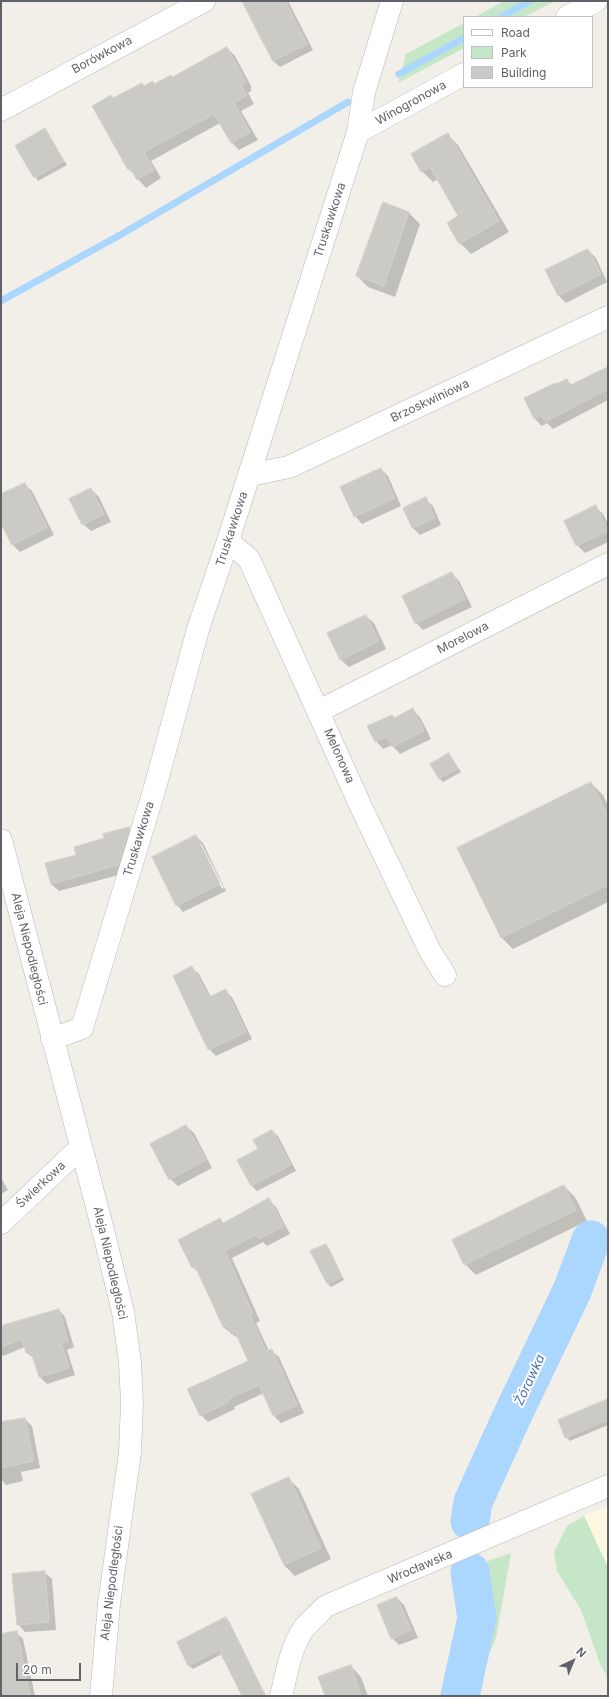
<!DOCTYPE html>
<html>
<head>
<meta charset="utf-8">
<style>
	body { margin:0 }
	#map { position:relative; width:609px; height:1697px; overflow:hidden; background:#f1efe8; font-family:Inter,sans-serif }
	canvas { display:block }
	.frame { position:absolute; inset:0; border:2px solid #5f6268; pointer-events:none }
	.legend { position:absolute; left:463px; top:16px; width:130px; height:72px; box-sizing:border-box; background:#fff; border:1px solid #bfc0c3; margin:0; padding:5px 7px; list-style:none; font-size:12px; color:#5f6268 }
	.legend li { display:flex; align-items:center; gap:8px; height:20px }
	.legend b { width:20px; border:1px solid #bfc0c3 }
	.north { position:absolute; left:553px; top:1641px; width:40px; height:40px; -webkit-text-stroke:3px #fff; paint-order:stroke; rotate:44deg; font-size:11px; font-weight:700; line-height:16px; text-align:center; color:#5f6268 }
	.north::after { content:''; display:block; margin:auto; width:14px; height:18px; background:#5f6268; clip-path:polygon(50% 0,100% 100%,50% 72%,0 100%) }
	.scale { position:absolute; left:16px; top:1663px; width:65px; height:18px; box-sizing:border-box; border:2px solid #5f6268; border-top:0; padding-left:5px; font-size:12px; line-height:14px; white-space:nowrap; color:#5f6268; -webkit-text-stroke:3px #fff; paint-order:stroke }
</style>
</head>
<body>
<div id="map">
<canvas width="609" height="1697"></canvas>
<div class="frame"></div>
<ul class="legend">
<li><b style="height:5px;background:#fff"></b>Road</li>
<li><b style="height:11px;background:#c5e7c7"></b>Park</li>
<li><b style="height:11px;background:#cccac5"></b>Building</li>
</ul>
<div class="north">N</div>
<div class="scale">20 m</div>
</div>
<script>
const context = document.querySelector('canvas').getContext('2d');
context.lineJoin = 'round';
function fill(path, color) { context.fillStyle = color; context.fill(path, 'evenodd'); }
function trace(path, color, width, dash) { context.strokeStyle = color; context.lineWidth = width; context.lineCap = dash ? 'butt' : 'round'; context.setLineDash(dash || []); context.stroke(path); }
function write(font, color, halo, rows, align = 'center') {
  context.font = font + ' Inter,sans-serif'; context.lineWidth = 4; context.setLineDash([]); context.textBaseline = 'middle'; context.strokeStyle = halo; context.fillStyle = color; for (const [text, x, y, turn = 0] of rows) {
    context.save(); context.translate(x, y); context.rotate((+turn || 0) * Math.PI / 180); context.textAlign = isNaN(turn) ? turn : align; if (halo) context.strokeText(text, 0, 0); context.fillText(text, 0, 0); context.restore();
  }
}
fill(new Path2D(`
	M608,1506V1567L584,1516Z`), '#fef8e0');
fill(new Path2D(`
	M504,1H555L524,17H475Z
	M464,23V48L398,83L406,54Z
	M584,1516L608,1567V1678L600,1664L581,1610L557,1571L554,1552L567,1526Z
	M511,1553L496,1638L471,1696H465L481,1604L485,1562Z`), '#c5e7c7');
fill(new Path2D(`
	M250,1H288L313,50L280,67L273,61Z
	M227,48L235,56L251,86V91L248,93L254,104L241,111L258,140L239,150L231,142L220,123L151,161L161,178L146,188L129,169L114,99L153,82L155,85L173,78Z
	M45,129L67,165L38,181L16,146Z
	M447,134L458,145L509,232L471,254L460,243V217L438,179L433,182L422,171Z
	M409,213L420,224L395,297L368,287L357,276Z
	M588,250L596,258L607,282L566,303L559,296L546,270Z
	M608,369V400L553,429L547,423L542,426L534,418L556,385L567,380L572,385Z
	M381,469L388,476L401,506L362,524L355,516Z
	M24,484L32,491L54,535L20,552L12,544L1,522V495Z
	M91,489L99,497L111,522L91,531L83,524Z
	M425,499L433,506L441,525L420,535L412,527Z
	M595,506L603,514L608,524V542L585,553L577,545Z
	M452,574L459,581L472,607L423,630L416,623Z
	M366,616L374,623L386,649L349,667L341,660L329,634Z
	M413,710L420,717L431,739L400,754L392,745L383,749L376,741L392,716L395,718Z
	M449,754L461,772L443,782L440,779Z
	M591,783L603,795L608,806V902L513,949L501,937Z
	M129,828L137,835L126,873L59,891L51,884L77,855Z
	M196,836L203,843L226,891L183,912L177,905ZM199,843H201L224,888L222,889Z
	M192,968L199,974L211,997L225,991L232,997L252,1039L216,1056L209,1049Z
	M186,1126L194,1133L212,1168L178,1186L170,1179Z
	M272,1131L278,1136L296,1171L257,1191L252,1186L238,1161L260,1150Z
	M1,1178L8,1190L1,1194Z
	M564,1186L575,1197L587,1221L476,1275L465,1264Z
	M269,1200L276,1207L290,1234L267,1246L263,1242L232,1258L260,1321L256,1323L269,1351L271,1350L279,1357L304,1413L281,1423L274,1416L264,1393L234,1407L235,1409L208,1422L201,1415L249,1362L240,1340L223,1327L200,1274L193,1267L220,1220L224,1224Z
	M326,1245L329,1248L344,1280L331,1287L327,1283Z
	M59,1310L65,1317L74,1347L67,1350L75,1375L47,1384L40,1377L35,1359L27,1353L25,1347L3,1356L1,1353V1328Z
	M608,1400V1425L570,1441L566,1437Z
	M25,1419L32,1426L40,1468L21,1472L23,1481L6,1485L1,1479V1423Z
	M288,1478L299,1489L331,1559L295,1576L284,1565Z
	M44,1572L52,1579L56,1630L25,1632L18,1624Z
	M397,1598L404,1605L418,1638L399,1645L392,1638Z
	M226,1618L229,1621L266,1696H243L222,1654L193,1669L189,1666L178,1642Z
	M16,1632L23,1639L35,1696H1V1636Z
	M351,1666L361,1677L368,1696H326Z`), '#0003');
trace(new Path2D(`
	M501,17L530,1
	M399,74L464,38
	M1,301L120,235L348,102`), '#abd6fe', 7);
trace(new Path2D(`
	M470,1521L473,1502L513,1414L572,1291L591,1240
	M460,1696L477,1618L470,1572`), '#abd6fe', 39);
const building = new Path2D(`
	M242,1H285L307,44L273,61Z
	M227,47L246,82L241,85L247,95L234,103L250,132L231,143L214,114L144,152L154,170L137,180L130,168L128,170L92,106L111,95L113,98L142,83L144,86L153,81L154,84L171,75L172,77Z
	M45,128L64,161L34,178L15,146Z
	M448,133L499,221L459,244L447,223L458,216L430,167L421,172L411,154Z
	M383,202L409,212L384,286L356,276Z
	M588,249L601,274L558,296L545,270Z
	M608,367V389L545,422L541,415L534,419L524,398L555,383L556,384L567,379L570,385Z
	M381,468L395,498L354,517L340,487Z
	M25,483L47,527L12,545L1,524V494Z
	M91,488L104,514L82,525L69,499Z
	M426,497L435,518L412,528L403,508Z
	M596,505L608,531L576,546L564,521Z
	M452,572L465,599L415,624L402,596Z
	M366,615L379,641L340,660L327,633Z
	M413,708L424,731L392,747L387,737L375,742L367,726L392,715L394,718Z
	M449,753L458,768L439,779L430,764Z
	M591,782L608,816V885L501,938L457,848Z
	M130,827L118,865L51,884L45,863L76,855L74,847L104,838L103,834Z
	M196,835L220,884L176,906L152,857Z
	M192,966L209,997L226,989L246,1032L208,1050L173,976Z
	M186,1125L206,1160L169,1180L150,1144Z
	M272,1130L291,1165L251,1186L237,1160L258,1149L253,1140Z
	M564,1185L576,1210L464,1265L452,1240Z
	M269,1198L284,1226L259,1239L256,1235L225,1251L253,1314L250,1315L266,1351L272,1349L297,1405L273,1416L259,1385L228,1399L229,1402L200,1416L187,1389L248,1361L235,1332L231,1334L227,1325L223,1327L195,1266L192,1268L178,1240L220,1218L223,1223Z
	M326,1244L342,1277L327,1284L310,1251Z
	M59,1309L68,1341L61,1343L69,1368L39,1377L31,1352L26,1353L22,1339L1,1347V1326Z
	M608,1399V1420L565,1438L558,1420Z
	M25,1418L34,1461L1,1468V1422Z
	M289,1477L321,1548L284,1565L251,1494Z
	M45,1571L49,1622L17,1625L12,1574Z
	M397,1597L411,1630L391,1639L377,1605Z
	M226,1617L238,1641L265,1696H242L219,1650L188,1666L177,1642Z
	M17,1631L30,1696H1V1634Z
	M351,1665L361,1696H325L318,1677Z`);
fill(building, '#cccac5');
trace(building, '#d6d1c6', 1);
const minor = new Path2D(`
	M567,17L596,1
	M1,110L204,1
	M358,132L464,74
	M250,475L289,467L608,317
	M228,541L249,559L362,809L430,951L445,975
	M319,711L608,564
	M1,840L104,1234L123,1312L130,1362L132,1403L130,1452L109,1604L101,1696
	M52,1039L82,1028L156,784L198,629L228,541L358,132L364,92L392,1
	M1,1223L81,1147
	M281,1696C287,1673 290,1648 304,1628C311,1620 319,1613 326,1606L608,1486`);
trace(minor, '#b5b7bc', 23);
trace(minor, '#fff', 22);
write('12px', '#5f6268', '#fff', [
	["Borówkowa",102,55,-28],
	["Winogronowa",411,103,-29],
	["Truskawkowa",330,220,-72],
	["Brzoskwiniowa",430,401,-25],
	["Truskawkowa",232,529,-72],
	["Morelowa",463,638,-27],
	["Melonowa",339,756,66],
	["Truskawkowa",139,839,-73],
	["Aleja Niepodległości",29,949,76],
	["Świerkowa",41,1185,-43],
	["Aleja Niepodległości",110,1263,77],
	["Wrocławska",420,1567,-23],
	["Aleja Niepodległości",112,1583,-83]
]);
write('italic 13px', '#4675b1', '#fff', [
	["Żórawka",530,1380,-65]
]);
</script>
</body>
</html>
